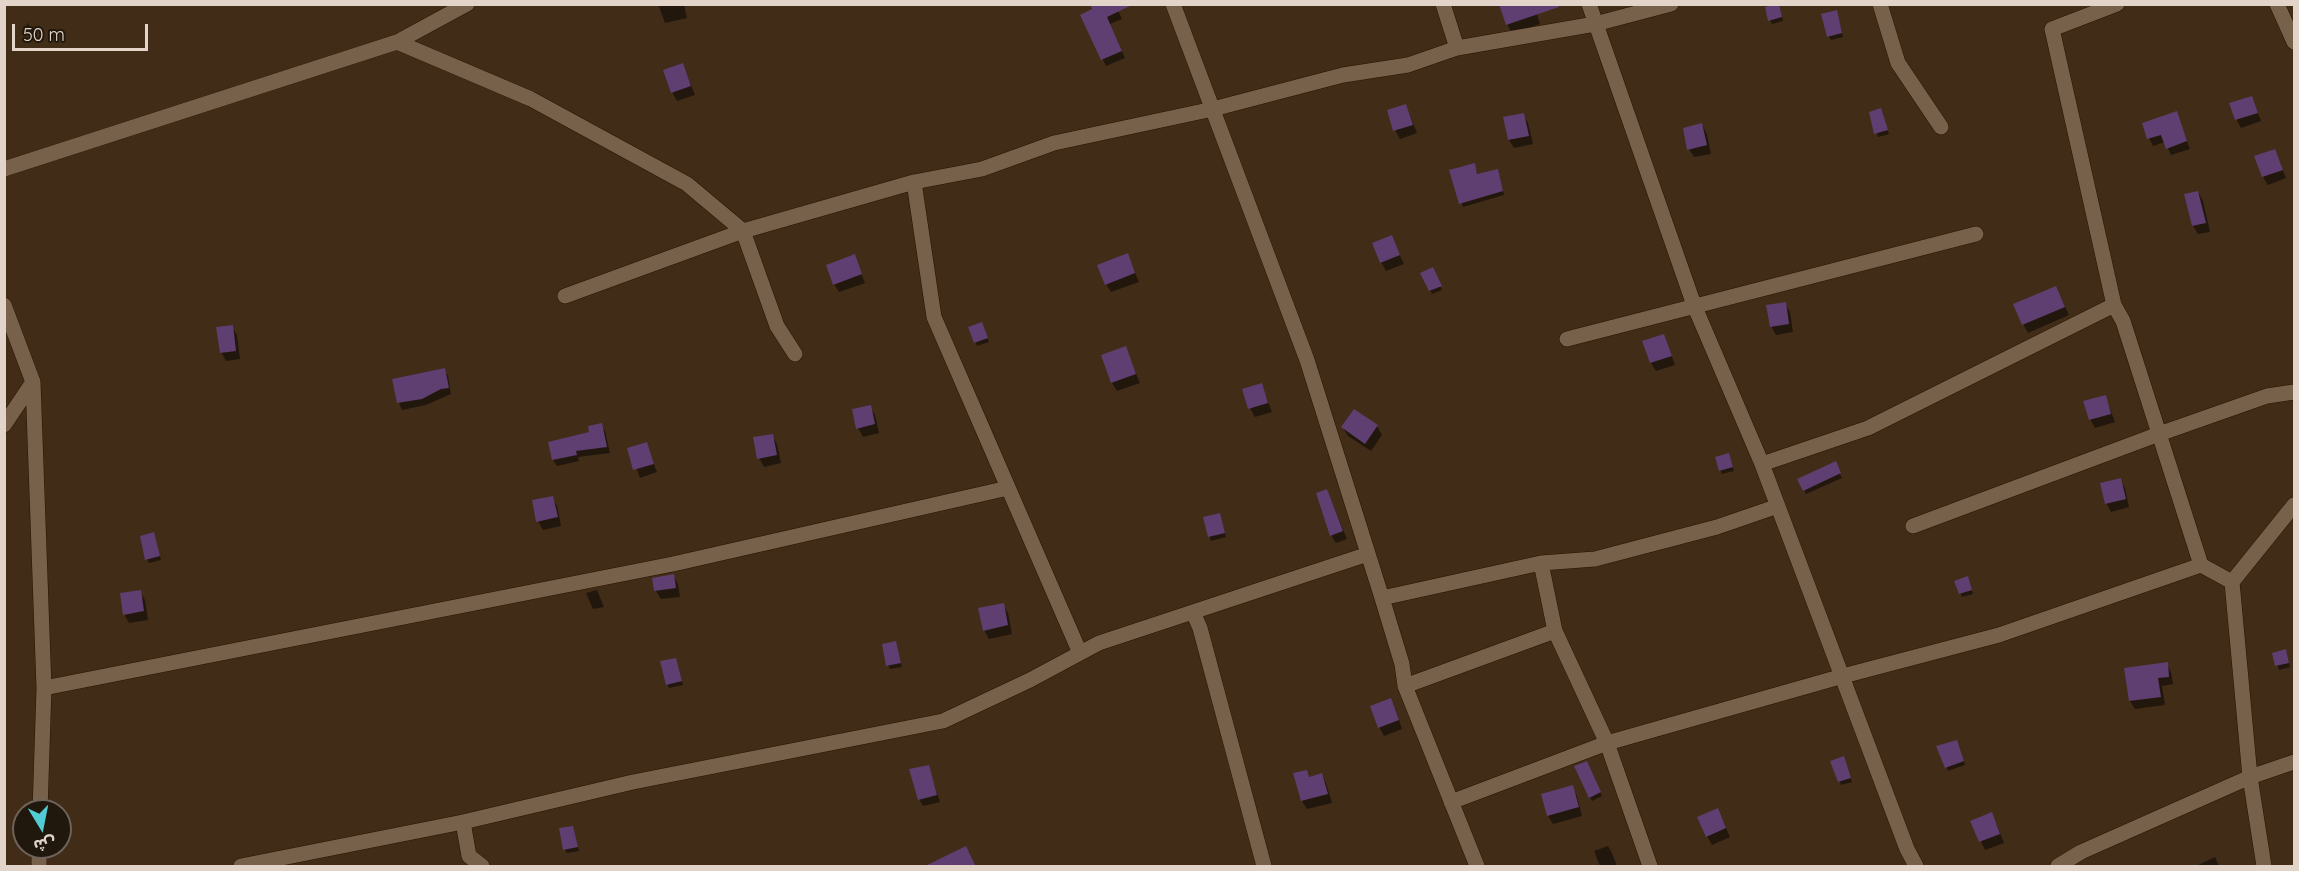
<!DOCTYPE html>
<html>
<head>
<meta charset="utf-8">
<style>
	body { margin:0 }
	#map { position:relative; width:2299px; height:871px; overflow:hidden; background:#412c17; font-family:Quicksand,"Noto Sans Arabic",sans-serif }
	canvas { display:block }
	.frame { position:absolute; inset:0; border:6px solid #e2d4c8; pointer-events:none }
	.north { position:absolute; left:12px; top:799px; width:60px; height:60px; box-sizing:border-box; background:#20170d; border:2px solid #6e6358; border-radius:50%; rotate:170deg; font-size:16px; font-weight:700; line-height:24px; text-align:center; color:#e2d4c8 }
	.north::after { content:''; display:block; margin:auto; width:21px; height:27px; background:#51ccd4; clip-path:polygon(50% 0,100% 100%,50% 72%,0 100%) }
	.scale { position:absolute; left:12px; top:24px; width:136px; height:27px; box-sizing:border-box; border:3px solid #e2d4c8; border-top:0; padding-left:8px; font-size:18px; line-height:21px; white-space:nowrap; color:#e2d4c8; -webkit-text-stroke:4px #20170d; paint-order:stroke }
</style>
</head>
<body>
<div id="map">
<canvas width="2299" height="871"></canvas>
<div class="frame"></div>
<div class="north">ش</div>
<div class="scale">50 m</div>
</div>
<script>
const context = document.querySelector('canvas').getContext('2d');
context.lineJoin = 'round';
function fill(path, color) { context.fillStyle = color; context.fill(path, 'evenodd'); }
function trace(path, color, width, dash) { context.strokeStyle = color; context.lineWidth = width; context.lineCap = dash ? 'butt' : 'round'; context.setLineDash(dash || []); context.stroke(path); }
fill(new Path2D(`
	M658,4H684L687,18L665,23Z
	M1115,4L1122,19L1110,24L1125,58L1106,66L1082,15Z
	M1534,4L1540,24L1512,33L1507,24Z
	M1780,9L1783,21L1772,24L1770,20Z
	M1838,16L1843,37L1831,40L1828,36Z
	M683,65L695,95L677,101L672,92Z
	M2252,98L2261,121L2241,128L2236,119Z
	M1406,106L1417,133L1400,139L1395,130Z
	M1871,113L1882,114L1889,134L1878,137Z
	M2176,113L2190,149L2171,155L2165,142L2153,146L2149,138Z
	M1523,115L1528,123L1533,144L1514,148L1509,140Z
	M1702,125L1707,134L1711,154L1694,157L1689,149Z
	M2274,150L2286,178L2268,185L2263,177Z
	M1474,164L1478,175L1498,170L1504,195L1463,207L1451,171Z
	M2198,192L2203,201L2210,232L2198,234L2193,226L2186,195Z
	M1391,237L1404,264L1386,271L1381,262Z
	M1127,255L1139,282L1111,292L1106,284Z
	M854,256L865,283L839,292L834,284Z
	M1422,273H1435L1442,290L1432,294Z
	M2060,296L2069,315L2028,333L2023,324Z
	M1785,304L1790,312L1793,332L1776,335L1771,326Z
	M232,327L237,335L240,359L226,361L221,352Z
	M983,327L989,342L977,346L970,328Z
	M1664,335L1675,365L1656,371L1651,363Z
	M1125,348L1140,383L1117,391L1112,383Z
	M444,370L448,376L451,394L426,405L402,410L399,403L394,380Z
	M1261,385L1272,412L1255,417L1250,408Z
	M2105,396L2115,422L2095,428L2090,419Z
	M870,407L875,415L879,433L863,437L858,428Z
	M601,425L605,431L610,453L578,457L579,461L557,466L553,460Z
	M1377,426L1382,435L1371,451L1348,436L1343,428Z
	M772,435L777,444L781,463L764,467L759,458Z
	M646,444L657,472L640,478L629,449Z
	M1730,458L1734,471L1722,474L1720,470Z
	M1835,463L1842,478L1806,494L1799,479Z
	M2120,480L2125,488L2129,507L2111,512L2106,503Z
	M1327,491L1347,539L1336,543L1331,535Z
	M552,497L557,506L561,526L543,530L538,521Z
	M1220,515L1226,537L1211,541L1205,518Z
	M154,534L161,560L149,563L147,559Z
	M673,575L678,584L680,597L661,599L656,591L654,579Z
	M1956,582H1969L1973,594L1962,597Z
	M597,590L604,607L593,609L586,593Z
	M140,592L145,600L148,620L129,623L124,614Z
	M1003,605L1008,613L1012,634L989,639L984,630Z
	M896,643L902,667L890,669L888,665Z
	M2286,651L2290,667L2279,670L2274,654Z
	M677,663L683,685L669,688L667,684Z
	M2167,664L2171,672L2173,684L2162,686L2165,705L2135,709L2130,701Z
	M1395,708L1402,729L1384,736L1379,727Z
	M1959,746L1965,765L1948,771L1938,747Z
	M1845,761L1852,782L1841,785L1832,762Z
	M928,767L940,802L923,806L919,799Z
	M1588,767L1602,796L1592,801L1590,797Z
	M1306,772L1310,778L1322,775L1326,783L1332,803L1307,809L1302,801L1295,775Z
	M1572,787L1577,796L1582,816L1553,824L1548,816Z
	M1722,819L1730,837L1712,845L1707,836Z
	M1972,822L1996,823L2004,843L1985,850Z
	M572,827L579,851L567,853L565,850Z
	M1608,846L1612,853L1617,866H1600L1594,851Z
	M2215,857L2219,866H2196Z`), '#0007');
fill(new Path2D(`
	M1090,4H1134L1107,17L1122,51L1101,60L1080,15L1092,9Z
	M1499,4H1559V7L1506,25Z
	M1779,4L1782,17L1768,21L1765,7Z
	M1837,10L1842,33L1827,37L1821,14Z
	M683,63L691,86L671,93L663,70Z
	M2252,96L2258,113L2235,120L2229,103Z
	M1406,104L1413,125L1393,131L1387,110Z
	M1881,108L1888,130L1874,134L1869,112Z
	M2177,111L2187,141L2166,149L2161,135L2147,139L2142,123Z
	M1524,113L1529,136L1508,140L1503,117Z
	M1702,123L1707,145L1687,150L1683,128Z
	M2275,149L2283,170L2262,177L2254,156Z
	M1475,163L1477,174L1498,169L1503,191L1459,204L1449,170Z
	M2198,191L2206,223L2192,226L2184,194Z
	M1392,235L1400,255L1380,263L1372,243Z
	M1128,253L1135,273L1105,285L1097,265Z
	M855,254L862,274L833,285L826,265Z
	M1433,267L1442,286L1429,291L1420,273Z
	M2056,286L2065,307L2022,325L2013,304Z
	M1786,302L1789,324L1770,327L1766,305Z
	M982,322L988,338L974,343L968,327Z
	M233,325L236,351L220,353L216,327Z
	M1664,334L1672,356L1650,363L1642,341Z
	M1126,346L1136,374L1111,383L1101,355Z
	M445,368L449,388L441,389L422,399L397,403L392,379Z
	M1262,383L1268,403L1248,409L1242,389Z
	M2106,395L2111,414L2089,420L2083,401Z
	M871,405L875,424L856,429L852,409Z
	M1354,409L1378,425L1365,444L1341,427Z
	M602,423L607,447L576,451L577,455L552,460L548,442L589,432L588,426Z
	M773,434L777,455L757,459L753,437Z
	M647,442L654,464L633,470L627,448Z
	M1729,453L1733,467L1719,471L1715,457Z
	M1836,461L1841,473L1803,491L1797,479Z
	M2121,478L2126,499L2105,504L2100,483Z
	M1327,489L1343,531L1330,536L1316,493Z
	M553,496L558,517L536,522L532,500Z
	M1220,513L1225,533L1208,537L1203,517Z
	M154,532L160,556L145,560L140,536Z
	M674,574L676,588L654,591L652,578Z
	M1968,576L1972,590L1959,594L1954,581Z
	M141,590L144,611L123,615L120,593Z
	M1004,603L1008,625L983,631L978,608Z
	M896,641L901,663L886,666L882,644Z
	M2286,649L2289,663L2275,666L2272,653Z
	M676,658L682,681L666,685L660,661Z
	M2168,662L2169,677L2158,678L2161,697L2129,701L2124,668Z
	M1391,698L1399,720L1378,728L1370,706Z
	M1957,740L1964,761L1945,768L1936,746Z
	M1844,756L1851,778L1838,782L1830,761Z
	M1587,761L1601,792L1589,798L1574,766Z
	M929,765L937,795L918,800L909,769Z
	M1307,770L1309,777L1322,773L1328,794L1301,801L1293,773Z
	M1573,785L1579,807L1547,816L1541,794Z
	M1718,808L1726,828L1706,837L1697,817Z
	M1992,812L2000,834L1979,842L1970,821Z
	M573,826L578,847L563,850L559,828Z
	M966,846L976,867H923Z`), '#5f3e71');
const minor = new Path2D(`
	M1173,4L1307,360L1382,598L1402,664L1405,686L1477,866
	M1443,4L1457,48
	M1589,4L1694,305L1762,464L1907,849L1916,866
	M1880,4L1898,63L1941,127
	M2117,4L2052,29L2114,305L2123,321L2201,565L2232,582
	M2277,4L2294,42
	M397,42L531,99L687,184L743,231L777,326L795,354
	M4,169L397,42L467,4
	M914,182L934,317L1080,653
	M565,296L743,231L914,182L982,169L1054,143L1213,109L1343,75L1408,65L1457,48L1595,24L1671,4
	M4,305L33,382L4,425
	M1567,339L1976,234
	M33,382L44,688L40,811
	M1762,464L1868,428L2114,305
	M1913,526L2159,434L2267,396L2294,392
	M1541,563L1555,631L1607,743L1650,866
	M1382,598L1541,563L1595,559L1717,527L1778,506
	M1193,612L1200,628L1264,866
	M1405,686L1555,631
	M44,688L673,564L1008,488
	M1451,802L1607,743L1843,676L1999,635L2201,565
	M463,822L469,856L482,866
	M39,866V847
	M241,866L463,822L633,782L943,721L1030,680L1099,643L1368,554
	M2058,866L2081,852L2250,777L2294,762
	M2264,866L2250,777L2232,582L2294,505`);
trace(minor, '#271401', 16);
trace(minor, '#78614a', 15);
</script>
</body>
</html>
